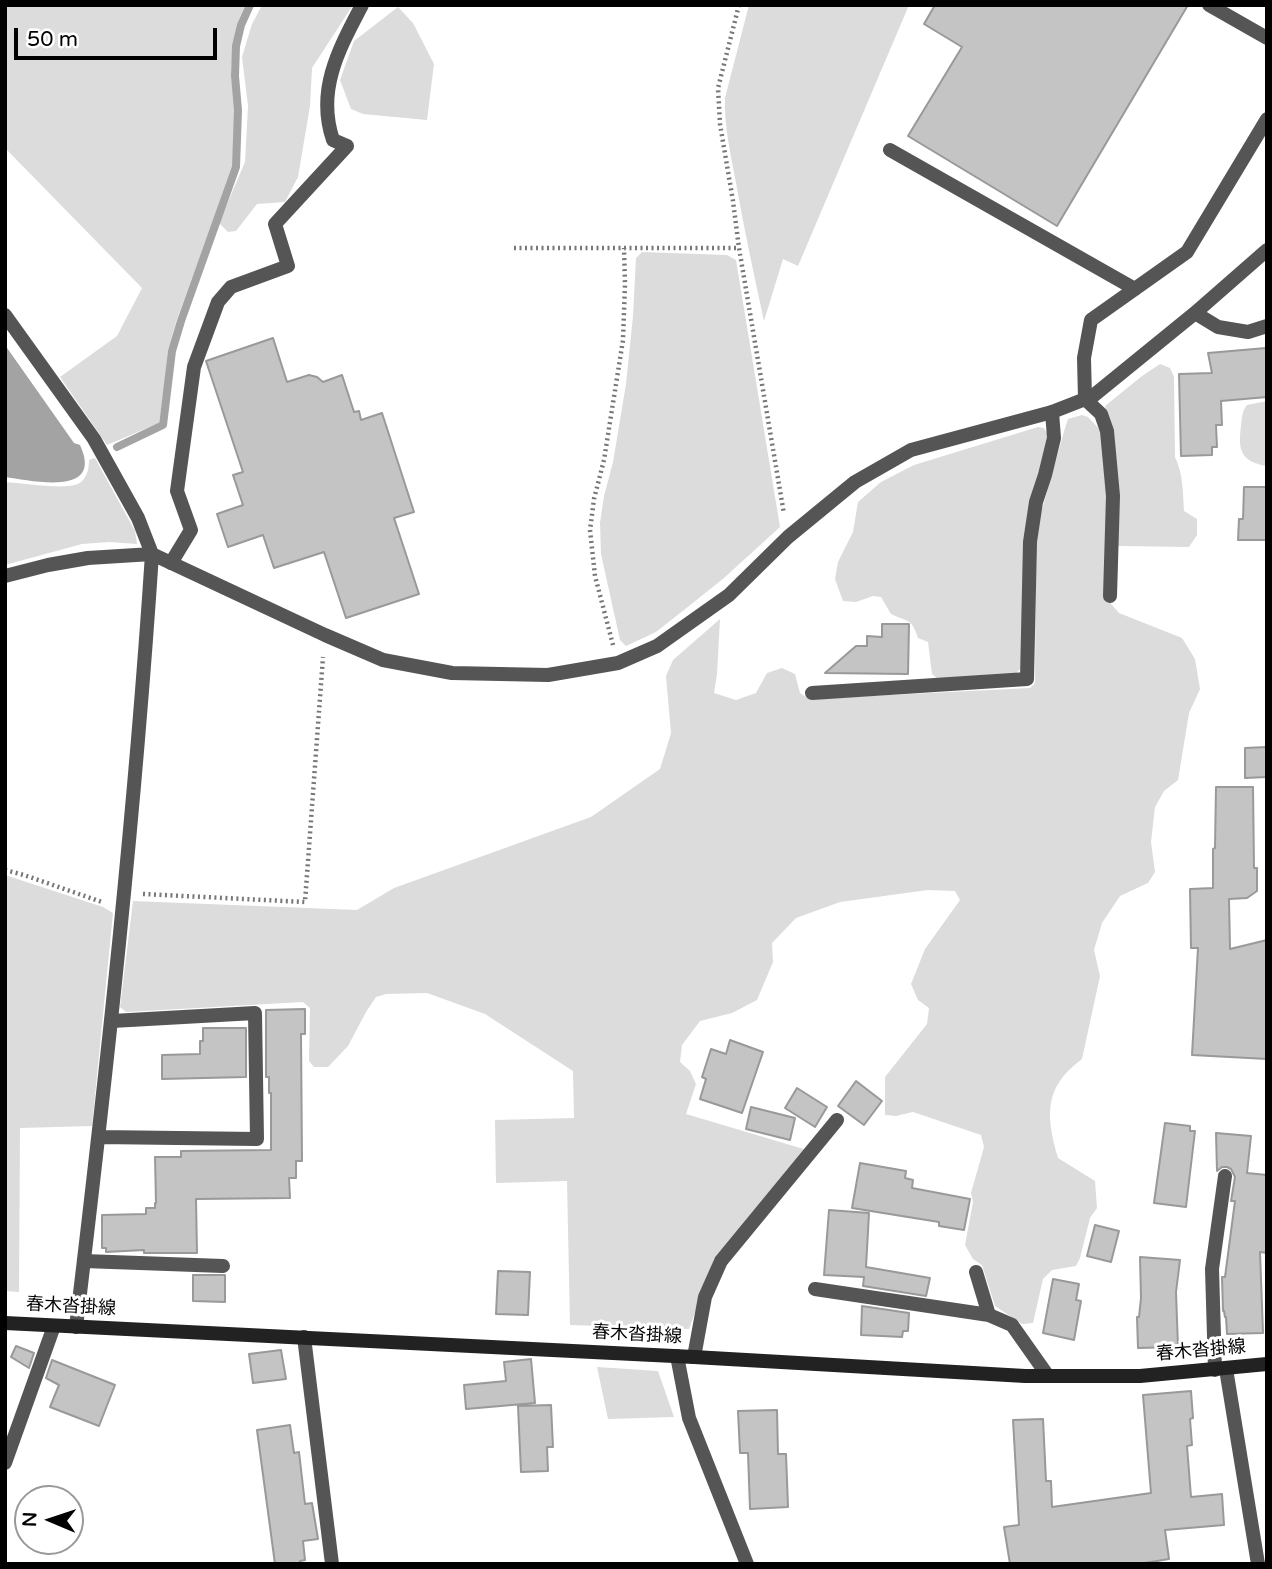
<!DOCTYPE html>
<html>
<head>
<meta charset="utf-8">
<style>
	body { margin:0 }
	#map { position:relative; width:1272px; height:1569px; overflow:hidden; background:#fff; font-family:"Varela Round",sans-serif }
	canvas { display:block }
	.frame { position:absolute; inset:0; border:7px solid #000; pointer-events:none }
	.north { position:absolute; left:14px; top:1485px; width:70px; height:70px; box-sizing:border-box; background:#fff; border:2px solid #999; border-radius:50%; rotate:272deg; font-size:19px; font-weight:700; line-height:28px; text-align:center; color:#000 }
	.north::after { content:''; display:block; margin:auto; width:24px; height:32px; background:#000; clip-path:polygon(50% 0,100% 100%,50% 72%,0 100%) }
	.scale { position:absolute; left:14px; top:28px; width:203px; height:32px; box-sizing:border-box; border:4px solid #000; border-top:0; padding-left:9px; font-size:21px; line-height:24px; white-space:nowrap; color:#000; -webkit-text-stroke:5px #fff; paint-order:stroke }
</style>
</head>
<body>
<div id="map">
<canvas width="1272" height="1569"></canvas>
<div class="frame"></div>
<div class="north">N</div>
<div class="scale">50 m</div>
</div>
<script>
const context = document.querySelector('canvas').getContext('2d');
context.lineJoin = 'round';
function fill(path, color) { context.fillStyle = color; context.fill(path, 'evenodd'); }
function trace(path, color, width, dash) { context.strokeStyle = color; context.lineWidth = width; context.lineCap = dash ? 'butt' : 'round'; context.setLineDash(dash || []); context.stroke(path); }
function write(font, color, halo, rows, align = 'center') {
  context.font = font + ' "Varela Round","Noto Sans JP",sans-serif'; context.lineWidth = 6; context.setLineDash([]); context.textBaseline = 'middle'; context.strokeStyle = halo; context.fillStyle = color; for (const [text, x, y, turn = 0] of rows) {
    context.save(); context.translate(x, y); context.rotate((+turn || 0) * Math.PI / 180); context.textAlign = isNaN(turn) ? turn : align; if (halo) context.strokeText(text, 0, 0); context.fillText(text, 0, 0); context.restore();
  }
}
fill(new Path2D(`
	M5,5H245L237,24L233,45L231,74L235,110L233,167L177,319L168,350L165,380L159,423L107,445L60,377L117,336L142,288L5,148Z
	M262,5H353L312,68L310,106L298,177L285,202L257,204L236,231L228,232L219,223L245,162L248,106L242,57L252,24Z
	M749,5H909L798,266L783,259L764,321C754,275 744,229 736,183C731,155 724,127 725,98Z
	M398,7L413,23L434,64L427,120L363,114L351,109L340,80L354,41Z
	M642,252L727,255L736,260L780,527L724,578L689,606L656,632L626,646L620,640L601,554L600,523L604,496L613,462L626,384L633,316L636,258Z
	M1160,364L1170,368L1174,377L1175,457C1183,473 1183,493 1184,511L1197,519V535L1189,547L1118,546V488L1114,433L1105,406L1142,376Z
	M1267,401V466C1240,462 1238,449 1241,426C1242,417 1242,411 1247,405Z
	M1082,415L1088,417L1102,432L1108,501L1105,597L1119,613L1182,638L1195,659L1200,689L1189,713L1178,780L1164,791L1155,807L1151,842L1155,872L1148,883L1120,896L1102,923L1094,950L1100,976L1082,1059C1043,1088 1046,1116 1058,1158L1095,1181L1097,1208L1090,1218L1080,1258L1076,1266L1052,1270L1043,1279L1033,1323L1022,1324L995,1306L982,1265L973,1259L965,1245L973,1202L971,1193L984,1147L981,1135L913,1112L896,1116L885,1115V1077L927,1024L929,1008L918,1000L911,984L925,949L960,900L955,891L928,890L840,902L796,918L772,943L773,962L757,1000L732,1013L700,1021L682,1045L680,1062L690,1071L696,1084L686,1114L807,1150L714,1259L689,1329L570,1325L567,1181L496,1183L495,1120L574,1118L573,1071L485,1014L427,993L386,994L376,997L366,1012L348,1046L328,1067H314L309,1061L310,1008L303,1002L126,1012L120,1007L133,901L357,910L394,888L591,817L660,769L671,733L666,676L673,660L720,619L717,674L714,693L736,700L756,693L767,673L782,668L795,674L800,693L809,699L1030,688L1035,683L1036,551L1041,513L1065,428L1068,419Z
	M1038,427L1044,428L1048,435L1021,668L1014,675L939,680L932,674L928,642L918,638C911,617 909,623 891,614L881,597L873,596L856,602L843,601L835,579L838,562L853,532L858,502L881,482L914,465Z
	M95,458L135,531L137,544L109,542L82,544L5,565V482C22,483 64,490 78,484C87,479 89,469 89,460Z
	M5,875L103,907L113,913L92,1126L20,1128L19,1292L5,1291Z
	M597,1367L658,1371L674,1417L608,1419Z`), '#dcdcdc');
fill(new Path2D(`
	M5,345L74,443L80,445C104,497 33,481 5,477Z`), '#a3a3a3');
trace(new Path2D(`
	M117,447L163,425L172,351L181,321L236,167L238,110L235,76L236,46L241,25L250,5`), '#a3a3a3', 8);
const building = new Path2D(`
	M935,5H1188L1057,226L908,136L962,47L924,24Z
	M273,338L287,382L309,375L317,377L323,382L342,375L354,412L359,411L361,420L382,413L414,512L394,518L419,594L346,618L324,552L274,568L263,535L228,547L217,514L243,505L233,475L243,472L206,361Z
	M1266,348L1267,397L1221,401L1222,425H1216L1217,447H1212V455L1181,456L1179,374L1212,373L1208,353Z
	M1244,487H1267V540H1238L1239,519H1243Z
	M882,624H909L908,674L825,673L856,646H867V636L882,637Z
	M1267,747V777L1245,778V748Z
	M1216,787H1253L1254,868H1257V891L1247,898L1229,899L1230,949L1267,940V1059L1192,1055L1198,948H1191L1190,889L1213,888V849L1215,848Z
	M305,1009V1034H301L302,1161H296V1178H289L290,1198L196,1199L197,1253H144V1250L106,1252V1248H102V1215L146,1214V1208H155V1203H156L155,1157H181V1151L271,1150V1093H269V1077H266V1010Z
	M203,1028H246V1077L162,1079V1055L200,1054V1041H203Z
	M730,1040L763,1052L742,1113L700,1099L706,1079L702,1077L711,1049L726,1054Z
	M856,1081L882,1101L864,1125L838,1106Z
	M797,1088L827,1107L815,1127L785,1108Z
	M751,1107L795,1118L790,1140L746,1129Z
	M1165,1123L1190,1126V1131H1195L1186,1207L1154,1203Z
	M1216,1133L1251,1136L1247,1173L1267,1175V1253L1260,1252L1263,1333L1227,1334L1226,1317H1225L1224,1311H1223L1222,1277H1225L1235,1201H1231L1235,1177L1231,1169L1227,1167H1222L1217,1171Z
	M860,1163L906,1171L905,1178L913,1180L912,1188L970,1199L964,1230L939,1226V1222L852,1208Z
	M829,1210L869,1213L866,1267L930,1278L926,1296L863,1286L864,1277L824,1275Z
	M1095,1225L1119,1231L1111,1262L1087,1256Z
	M1140,1257L1180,1260L1176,1292L1178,1347L1138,1348L1137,1317H1139L1141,1298Z
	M498,1271L530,1272L528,1315L496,1314Z
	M193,1275H225V1302L193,1301Z
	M1053,1279L1079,1284L1076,1300L1081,1301L1074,1340L1043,1333Z
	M862,1306L909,1313L908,1331H903L902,1337L861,1335Z
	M16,1346L34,1353L29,1368L11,1357Z
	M281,1350L286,1379L253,1383L249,1354Z
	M531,1359L535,1403L466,1409L464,1385L506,1381L504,1362Z
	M52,1360L115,1385L99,1426L50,1407L59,1385L46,1378Z
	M1191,1391L1193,1418L1190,1419L1192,1445L1187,1446L1191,1497L1222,1494L1224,1525L1165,1530L1169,1559L1139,1564H1010L1004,1527L1019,1525L1013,1420L1043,1419L1046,1481H1051L1052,1507L1151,1493L1143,1395Z
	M551,1405L553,1447H547L548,1471L521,1472L518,1406Z
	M777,1410L778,1454H786L788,1507L750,1509L748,1453H740L738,1411Z
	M290,1425L294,1453L299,1452L305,1504L312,1503L318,1539L303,1541L305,1560L300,1561V1564H275L257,1430Z`);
fill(building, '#c4c4c4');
trace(building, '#999', 2);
trace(new Path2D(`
	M739,5L718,88L720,124L733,201L739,248L784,514
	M514,248H739
	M613,645L595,576L590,530L594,499L604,460L623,340L625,284L624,248
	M5,870L24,875L102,902
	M143,894L305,902L323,657`), '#777', 4.5, [2, 3.5]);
trace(new Path2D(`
	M1209,5L1267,38
	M890,150L1135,289
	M171,563L191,530L177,491L194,367L218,302L231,287L288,266L275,224L347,146L333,140C316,90 339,49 362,5
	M1110,596L1113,496L1107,431L1101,414L1085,399L1084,358L1091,320L1187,252L1267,119
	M812,693L1027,679L1030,542L1036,502L1045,475L1054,438L1052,412
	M84,1261L223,1266
	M976,1272L989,1315
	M815,1289L989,1315L1012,1325L1048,1376
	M694,1357L705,1297L721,1261L837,1120
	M1226,1369L1258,1564
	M1215,1370L1212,1269L1225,1176`), '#555', 14);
trace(new Path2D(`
	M1195,313L1218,327L1248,332L1267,326
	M5,315L94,439L138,518L152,554C135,813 107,1069 76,1327
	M5,576L48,565L88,558L152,554L325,635L383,660L452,673L548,675L618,663L657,646L729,595L788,537L855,482L911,450L1052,412L1093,396L1195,313L1267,250
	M99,1137L257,1139L255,1013L112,1021
	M304,1337L332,1564
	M677,1356L689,1418L747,1564
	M5,1463L54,1326`), '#555', 14);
trace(new Path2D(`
	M5,1323L694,1357L1025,1376H1140L1267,1364`), '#222', 14);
write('18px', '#000', '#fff', [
	["春木沓掛線",71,1307,3],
	["春木沓掛線",637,1335,3],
	["春木沓掛線",1201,1351,-5]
]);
</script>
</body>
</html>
